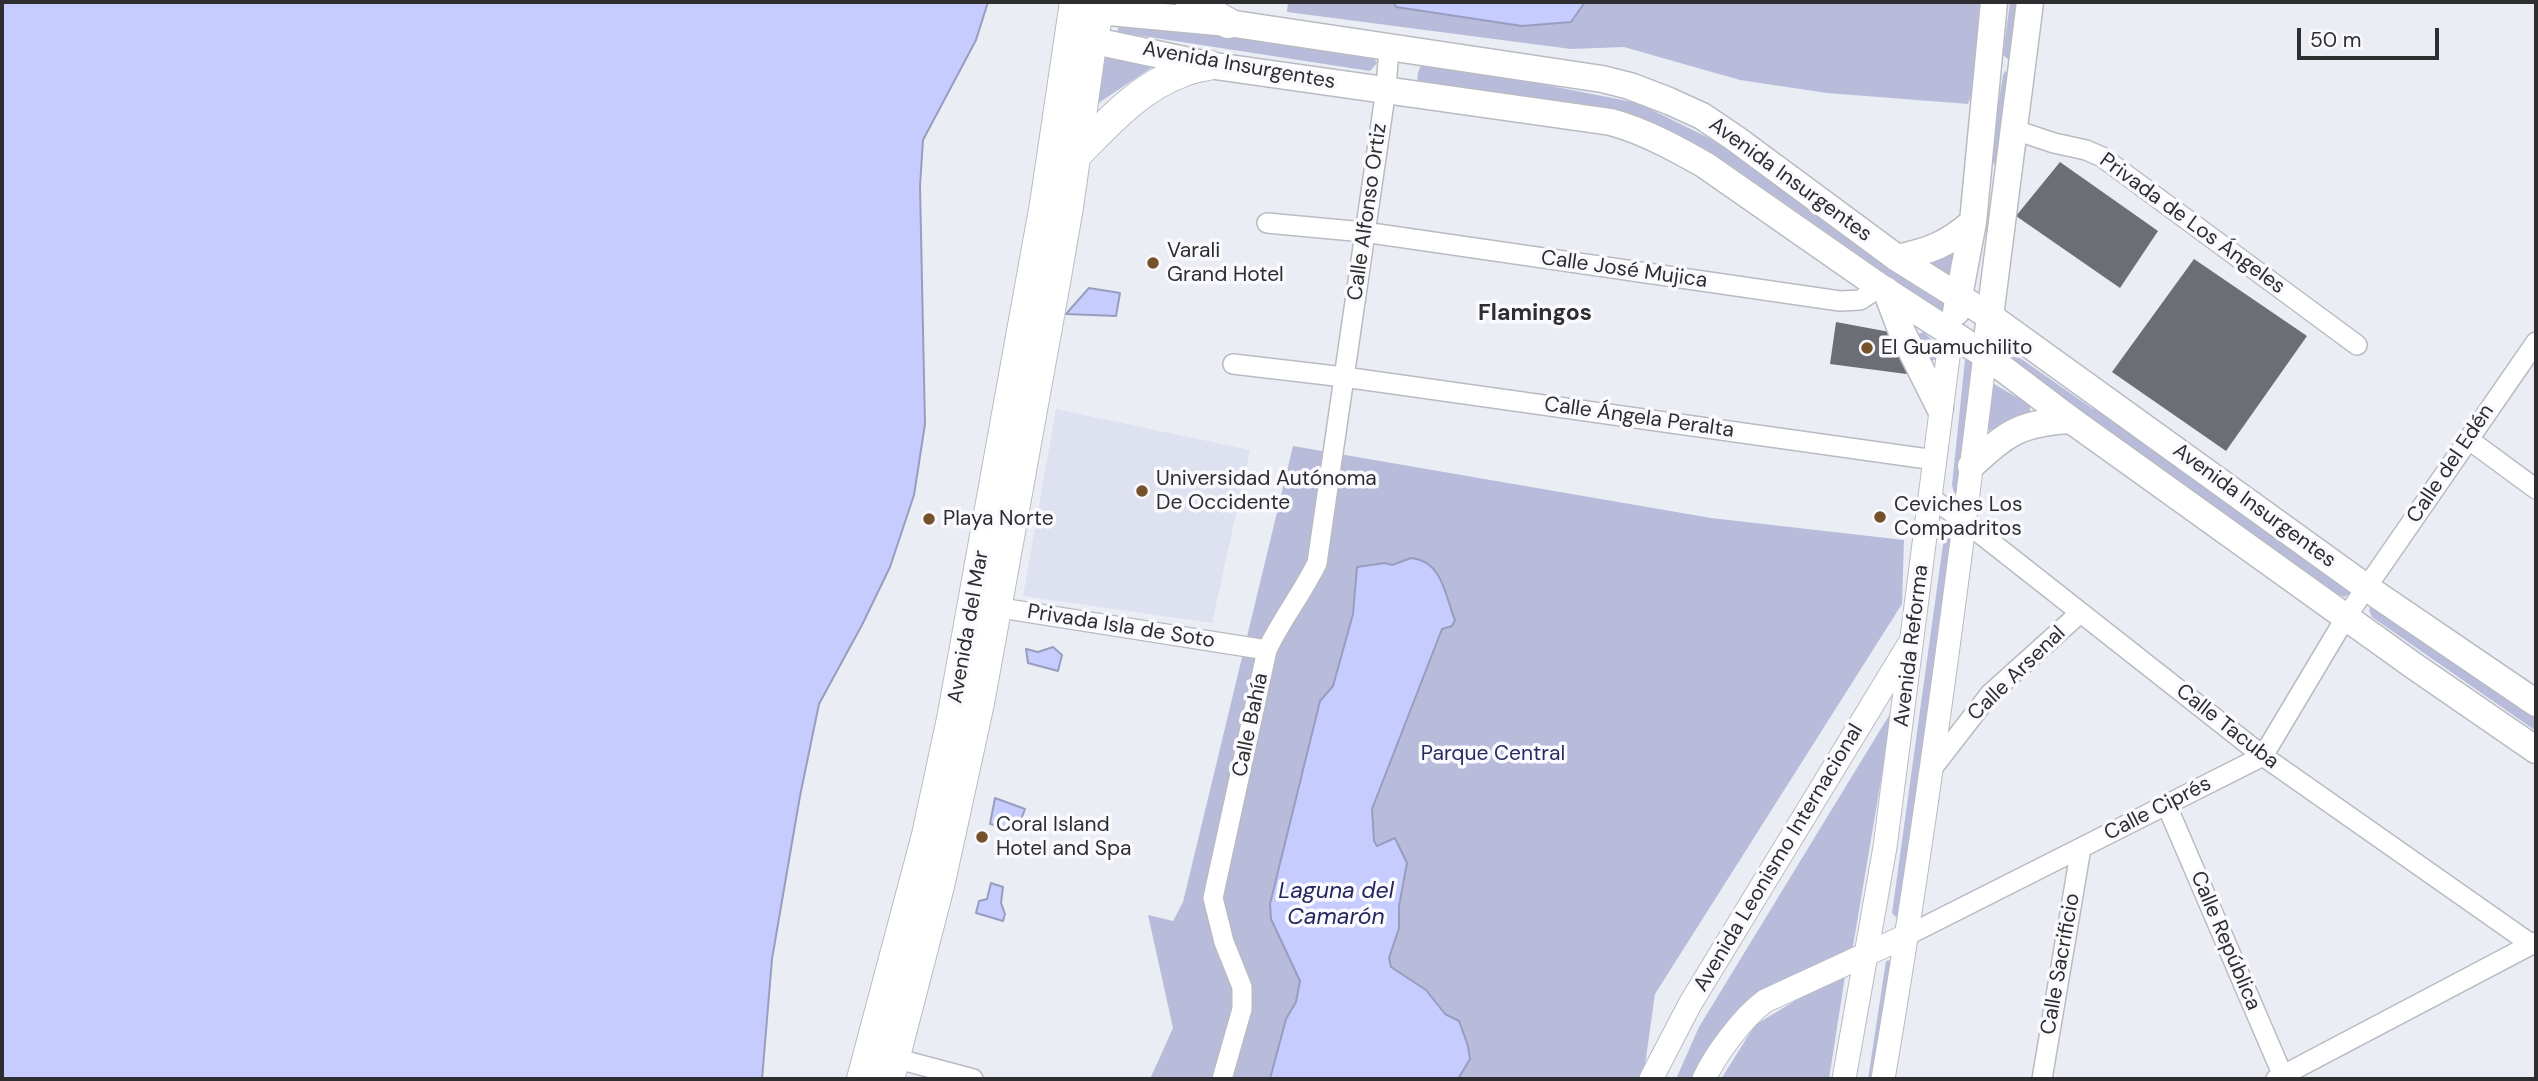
<!DOCTYPE html>
<html>
<head>
<meta charset="utf-8">
<style>
	body { margin:0 }
	#map { position:relative; width:2538px; height:1081px; overflow:hidden; background:#ebedf5; font-family:"DM Sans",sans-serif }
	canvas { display:block }
	.frame { position:absolute; inset:0; border:4px solid #2e2e31; pointer-events:none }
	.scale { position:absolute; left:2297px; top:28px; width:142px; height:32px; box-sizing:border-box; border:4px solid #2e2e31; border-top:0; padding-left:9px; font-size:21px; line-height:24px; white-space:nowrap; color:#2e2e31; -webkit-text-stroke:5px #fafafe; paint-order:stroke }
</style>
</head>
<body>
<div id="map">
<canvas width="2538" height="1081"></canvas>
<div class="frame"></div>
<div class="scale">50 m</div>
</div>
<script>
const context = document.querySelector('canvas').getContext('2d');
context.lineJoin = 'round';
function fill(path, color) { context.fillStyle = color; context.fill(path, 'evenodd'); }
function trace(path, color, width, dash) { context.strokeStyle = color; context.lineWidth = width; context.lineCap = dash ? 'butt' : 'round'; context.setLineDash(dash || []); context.stroke(path); }
function write(font, color, halo, rows, align = 'center') {
  context.font = font + ' "DM Sans",sans-serif'; context.lineWidth = 7; context.setLineDash([]); context.textBaseline = 'middle'; context.strokeStyle = halo; context.fillStyle = color; for (const [text, x, y, turn = 0] of rows) {
    context.save(); context.translate(x, y); context.rotate((+turn || 0) * Math.PI / 180); context.textAlign = isNaN(turn) ? turn : align; if (halo) context.strokeText(text, 0, 0); context.fillText(text, 0, 0); context.restore();
  }
}
fill(new Path2D(`
	M1056,409L1250,450L1212,623L1023,596Z`), '#dee1f0');
fill(new Path2D(`
	M1288,2H1979L1977,80L1968,104L1827,93L1740,80L1624,47L1571,49L1287,12Z
	M2010,2H2018L2010,61L2003,55Z
	M1122,19L1371,52L1377,63L1370,71L1117,32Z
	M1106,45L1163,60L1097,104Z
	M1423,61L1638,103L1725,146L1960,306L1955,322L1726,162L1637,121L1417,84L1418,72Z
	M2005,71L2009,73L1999,172L1990,157L2003,75Z
	M1953,251L1950,280L1924,264Z
	M1924,332L1938,346L1937,359L1931,361L1918,334Z
	M2010,351L2093,409L2105,407L2351,593L2344,597L2337,594L1997,355Z
	M1971,359L1974,366L1961,490L1954,493L1952,485L1965,360Z
	M1989,381L2030,405V416L1984,432Z
	M1293,446L1711,518L1904,540L1902,604L1655,994L1643,1079H1150L1173,1028L1148,915L1173,921L1183,902Z
	M1950,522L1957,525L1898,919L1892,913L1946,523Z
	M2373,603L2536,711V731L2372,617L2369,610Z
	M1893,709L1852,952L1748,1003L1697,1079H1676L1699,1027Z
	M1898,959L1885,1079H1868L1886,961Z
	M1846,970L1829,1079H1721L1755,1025Z`), '#b8bcda');
const water = new Path2D(`
	M2,2H988L976,40L923,140L920,186L925,424L914,495L890,567L862,625L819,704L800,796L772,959L762,1079H2Z
	M1394,2H1585L1571,22L1522,26L1396,7Z
	M1089,288L1120,293L1116,316L1066,314Z
	M1411,558C1443,561 1445,596 1455,620L1452,626L1442,629L1372,809L1374,841L1377,846L1395,838L1407,863L1399,906V928L1389,958L1391,967L1426,990L1445,1014L1459,1021L1468,1046L1470,1059L1458,1079H1270L1286,1019L1296,1002L1300,981L1271,919L1270,904L1320,701L1333,686L1353,614L1357,567L1385,563L1392,565Z
	M1053,647L1062,655L1058,671L1028,663L1026,649L1038,652Z
	M995,798L1025,809L1017,830L990,824Z
	M991,883L1003,887L1001,903L1005,914L1003,921L976,913L979,901L987,899Z`);
fill(water, '#c6cdfe');
trace(water, '#989dc0', 2);
fill(new Path2D(`
	M2060,162L2158,231L2120,288L2016,216Z
	M2194,259L2307,336L2226,451L2112,372Z
	M1836,322L1895,333L1914,375L1830,364Z`), '#6c6e75');
const minor = new Path2D(`
	M2015,130L2054,143L2086,150L2102,157L2357,345
	M1267,223L1364,232L1840,301L1860,300L1880,287
	M1233,364L1344,377L1935,460
	M2468,439L2536,489
	M1931,498L1963,520L2263,756L2531,944
	M988,606L1267,650
	M1931,770L1990,694L2080,613
	M2167,806L2283,1076
	M1908,935L2263,756L2346,617L2536,342
	M883,1055L973,1079
	M1222,1079L1242,1009V987L1224,942L1213,898L1267,650C1281,620 1302,594 1317,563L1386,89L1389,47
	M2042,1079L2081,848
	M2276,1079L2536,942`);
const tertiary = new Path2D(`
	M1651,1079L1690,1004L1908,646
	M1704,1079C1715,1055 1743,1017 1765,1001L1908,935
	M1844,1079L1885,847L1951,334
	M1883,1079C1924,839 1956,597 1985,355`);
const secondary = new Path2D(`
	M1077,9L1228,23L1602,79L1630,86L1669,101L1702,116L1736,139L1897,258L1991,317L2367,588L2536,703
	M1071,36L1208,65L1611,122C1644,131 1675,148 1705,165L1880,287L1985,355L2071,420L2414,666L2536,750
	M1897,258C1930,251 1948,244 1973,222
	M1886,290L1902,332L1940,408
	M1956,312L1973,222L1994,2
	M1988,332L2030,2
	M1971,466C2008,432 2020,423 2071,420`);
const primary = new Path2D(`
	M1191,2L1228,23
	M1075,156C1106,125 1139,87 1182,72C1190,68 1199,67 1208,65
	M862,1079L927,835L952,719L1045,204L1075,2
	M889,1079L939,886L979,703L1054,288L1068,207L1090,52L1100,2`);
trace(minor, '#b9bbc3', 22);
trace(tertiary, '#b9bbc3', 25);
trace(secondary, '#b9bbc3', 29);
trace(primary, '#b9bbc3', 32);
trace(minor, '#fff', 19);
trace(tertiary, '#fff', 23);
trace(secondary, '#fff', 26);
trace(primary, '#fff', 30);
for (const [x, y, r, color] of [
	[1153,263,7,"#75522b"],
	[1867,348,7,"#75522b"],
	[1142,491,7,"#75522b"],
	[1880,517,7,"#75522b"],
	[929,519,7,"#75522b"],
	[982,837,7,"#75522b"]
]) { const dot = new Path2D(); dot.arc(x, y, r, 0, 2 * Math.PI); context.fillStyle = color; context.fill(dot); trace(dot, '#fafafe', 2.5); }
write('21px', '#2e2e31', '#fafafe', [
	["Avenida Insurgentes",1239,66,10],
	["Avenida Insurgentes",1790,180,36],
	["Calle Alfonso Ortiz",1368,212,-82],
	["Privada de Los Ángeles",2192,224,36],
	["Calle José Mujica",1624,270,8],
	["Calle Ángela Peralta",1639,418,8],
	["Calle del Edén",2451,464,-56],
	["Avenida Insurgentes",2254,506,36],
	["Avenida del Mar",969,627,-80],
	["Privada Isla de Soto",1121,627,9],
	["Avenida Reforma",1912,646,-83],
	["Calle Arsenal",2017,674,-44],
	["Calle Bahía",1251,725,-78],
	["Calle Tacuba",2227,727,38],
	["Calle Ciprés",2158,809,-27],
	["Avenida Leonismo Internacional",1779,858,-59],
	["Calle República",2225,941,67],
	["Calle Sacrificio",2061,964,-80]
]);
write('21px', '#2e2e31', '#fafafe', [
	["Varali",1167,251],
	["Grand Hotel",1167,275],
	["El Guamuchilito",1881,348],
	["Universidad Autónoma",1156,479],
	["De Occidente",1156,503],
	["Ceviches Los",1894,505],
	["Compadritos",1894,529],
	["Playa Norte",943,519],
	["Coral Island",996,825],
	["Hotel and Spa",996,849]
], 'left');
write('21px', '#292a63', '#fafafe', [
	["Parque Central",1493,754]
]);
write('bold 23px', '#2e2e31', '#fafafe', [
	["Flamingos",1535,314]
]);
write('italic 23px', '#26265e', '#fafafe', [
	["Laguna del",1336,892],
	["Camarón",1336,918]
]);
</script>
</body>
</html>
